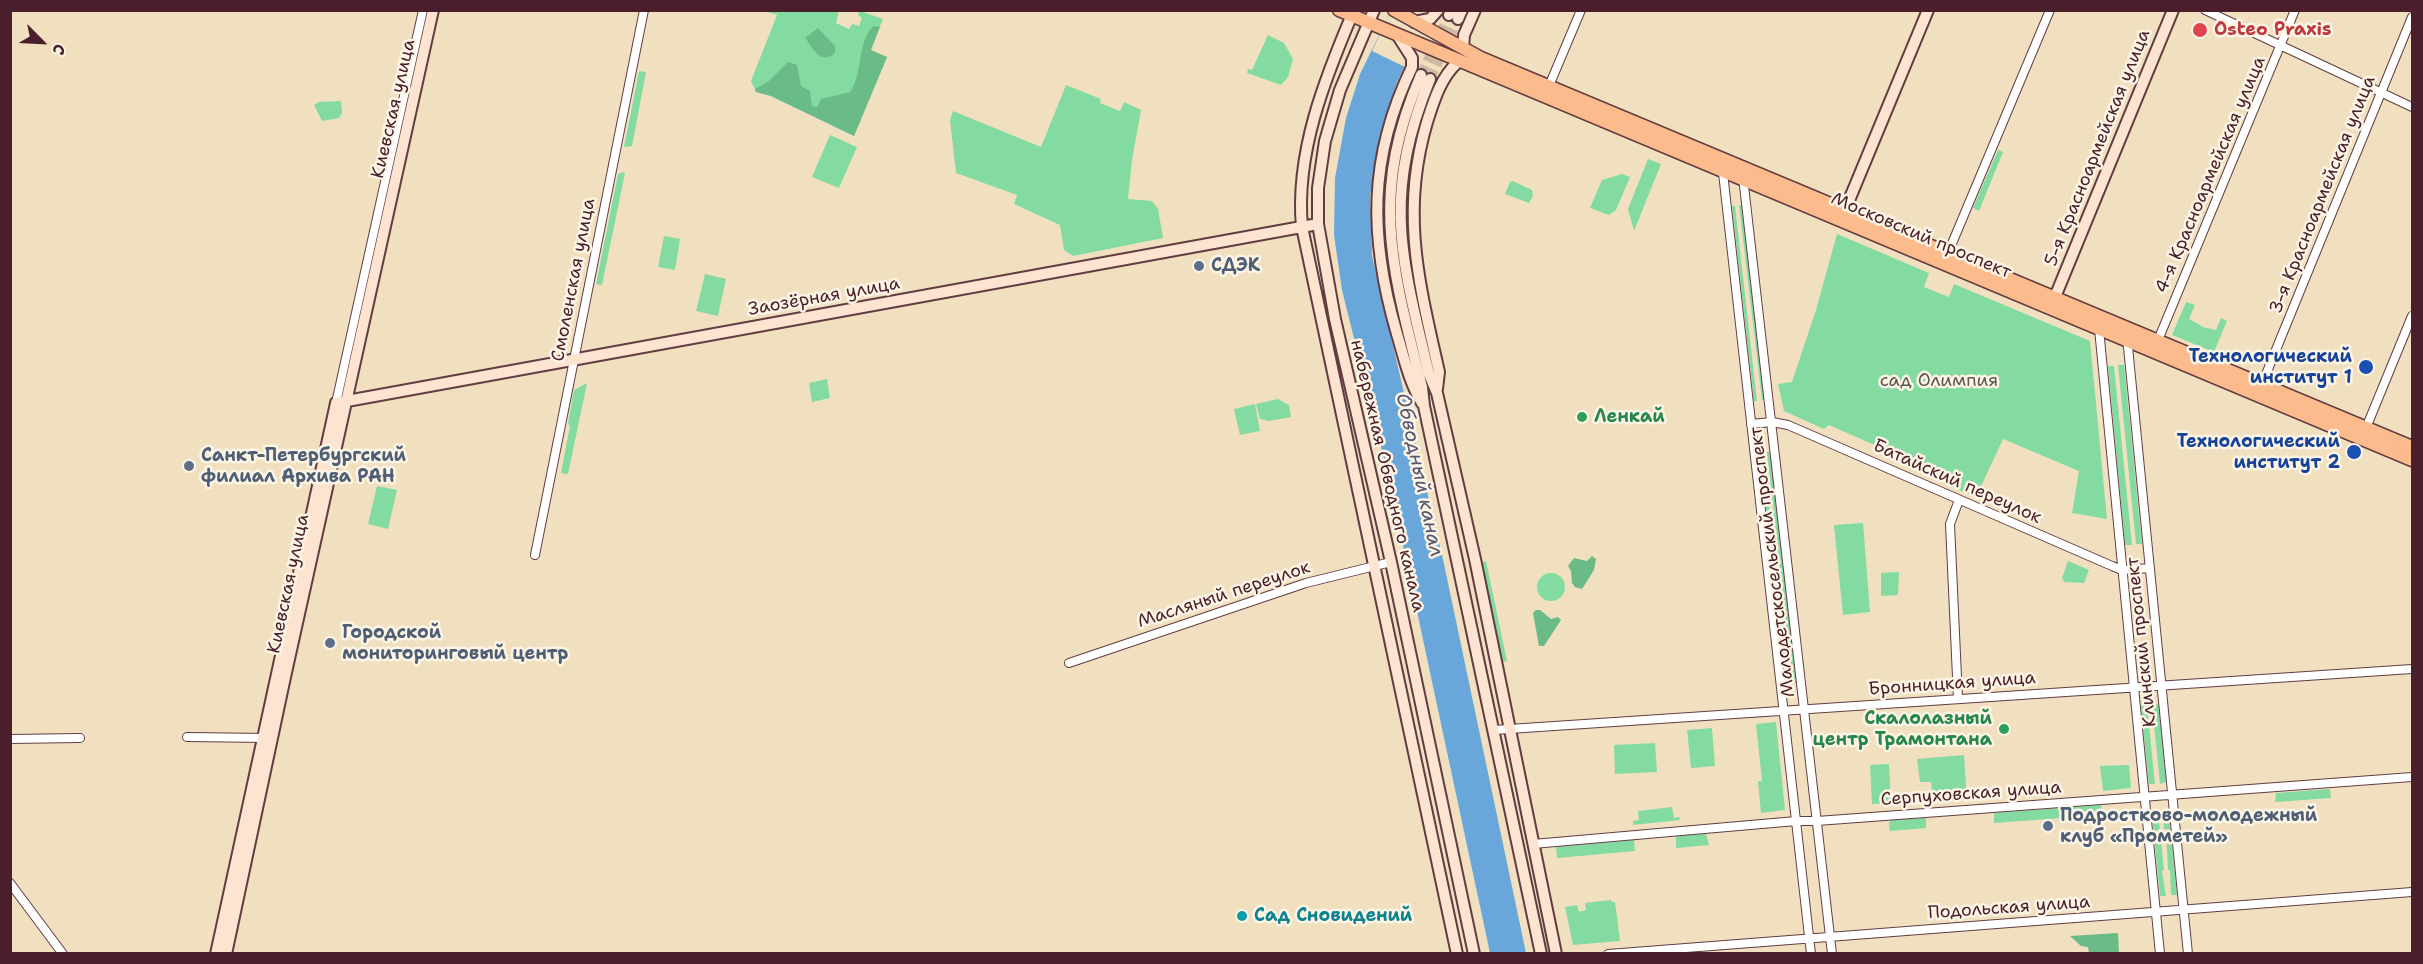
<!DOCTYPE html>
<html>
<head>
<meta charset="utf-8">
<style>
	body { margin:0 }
	#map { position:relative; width:2423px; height:964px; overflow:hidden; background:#f0e0c0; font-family:"Shantell Sans",sans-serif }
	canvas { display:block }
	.frame { position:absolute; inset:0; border:12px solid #4a1f2b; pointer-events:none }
	.north { position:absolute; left:12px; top:12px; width:60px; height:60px; -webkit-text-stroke:4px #fcf5e5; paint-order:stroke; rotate:114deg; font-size:16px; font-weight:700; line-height:24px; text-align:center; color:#4a1f2b }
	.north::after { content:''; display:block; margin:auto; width:21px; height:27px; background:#4a1f2b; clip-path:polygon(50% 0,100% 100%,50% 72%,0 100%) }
</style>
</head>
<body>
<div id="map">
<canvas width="2423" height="964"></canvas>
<div class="frame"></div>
<div class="north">С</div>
</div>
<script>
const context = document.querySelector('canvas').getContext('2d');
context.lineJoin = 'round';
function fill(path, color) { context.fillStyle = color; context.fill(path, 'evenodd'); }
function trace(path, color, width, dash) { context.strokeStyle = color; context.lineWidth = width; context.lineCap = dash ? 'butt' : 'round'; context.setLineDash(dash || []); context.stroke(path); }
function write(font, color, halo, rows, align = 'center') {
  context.font = font + ' "Shantell Sans",sans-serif'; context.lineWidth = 5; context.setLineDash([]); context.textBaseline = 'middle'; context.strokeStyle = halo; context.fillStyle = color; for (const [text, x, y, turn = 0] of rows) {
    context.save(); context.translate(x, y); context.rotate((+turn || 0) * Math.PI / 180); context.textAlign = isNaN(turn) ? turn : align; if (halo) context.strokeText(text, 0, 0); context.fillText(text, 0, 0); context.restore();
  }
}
fill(new Path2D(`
	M765,11H839L836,23L849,29L852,24L859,26L862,18L858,15L860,11L883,19L870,50L887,57L854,136L771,96L756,92L751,81L777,15Z
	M1268,35L1284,43L1293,59L1288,77L1281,85L1247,73L1248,69L1252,70Z
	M639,71L646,72L632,146L624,147Z
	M1066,85L1101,99L1100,103L1120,111L1124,102L1141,110L1132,160L1128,199L1152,201L1158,209L1163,238L1073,256L1064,250L1060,225L1014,204L1017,195L956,173L950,120L953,111L1041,147Z
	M341,101L342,113L339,118L322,121L314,105L319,102Z
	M830,135L857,147L839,188L812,177Z
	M1998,150L2003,152L1979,211L1973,208Z
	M1648,159L1661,164L1634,231L1628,209Z
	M623,172L625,173L602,285L596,284L618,174Z
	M1622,174L1630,177L1616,210L1609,215L1590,208L1602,180Z
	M1513,181L1532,190L1533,196L1529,203L1505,194L1510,182Z
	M1739,205H1742L1765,400H1762Z
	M1732,206H1735L1757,401H1754Z
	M1837,234L1929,273L1924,287L1949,297L1954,284L2090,341L2107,519L2072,513L2079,471L2003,439L1976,497L1954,488L1956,481L1829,425L1824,429L1784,411L1778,384L1792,382L1816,310Z
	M664,236L680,239L675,270L658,267Z
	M705,274L726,279L718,316L696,311Z
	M2186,302L2195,305L2189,319L2203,327L2216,330L2221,318L2227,321L2214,352L2172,335Z
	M2118,365H2124L2142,544H2136Z
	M2108,366H2114L2132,545H2125Z
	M827,379L830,398L812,402L809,383Z
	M587,383L568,474L561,473L570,426L568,423L574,390Z
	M1278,399L1289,405L1291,417L1269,421L1260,419L1256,404Z
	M1255,404L1260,431L1240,435L1234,409Z
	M1767,452H1770L1797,683H1793Z
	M1760,453H1763L1789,683L1785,684Z
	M377,486L397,490L388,529L368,524Z
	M1863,523L1870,612L1843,615L1834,525Z
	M1486,561L1507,661L1503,662L1482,562Z
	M2068,561L2089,570L2084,583L2064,582L2062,578Z
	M1899,572L1898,595L1881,596V573Z
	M1537 587a14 14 0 1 1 28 0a14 14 0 1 1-28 0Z
	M2152,704H2159L2166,782L2160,784Z
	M2147,705L2155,784H2149L2141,706Z
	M1776,722L1785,810L1761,813L1758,781H1762L1756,724Z
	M1712,728L1715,766L1691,768L1687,730Z
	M1655,743L1657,772L1615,774L1614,745Z
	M1964,755L1967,800L1933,802L1931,782H1920L1917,759Z
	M1889,764L1891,803L1872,804L1870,765Z
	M2129,765L2131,788L2103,791L2100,766Z
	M2330,789L2331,798L2275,802L2276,793Z
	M2101,805L2102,815L1994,823V813Z
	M1672,807L1674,818L1679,817L1680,820L1633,825V821L1639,820L1638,811Z
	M2169,814L2177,895H2171L2170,870H2168L2166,829H2164L2163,815Z
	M2158,815L2160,829L2157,830L2159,840H2161L2164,870L2162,871L2166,896H2160L2152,816Z
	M1926,818V828L1890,831L1889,822L1892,820Z
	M1706,834L1709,845L1676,848V836Z
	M1634,840L1635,851L1557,858L1556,847Z
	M1611,900L1612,902H1615L1620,941L1573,945L1565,907L1577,905L1579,912L1586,910L1585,903Z`), '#83dba1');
fill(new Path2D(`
	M873,26L880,27L871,50L887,57L854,136L771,96L756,92L755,89L769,81L788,62L797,65L801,86L810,91L812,106L817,107L821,99L850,92C864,72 856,45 873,26Z
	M818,28L835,46V53C819,66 813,47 805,38Z
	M1592,556L1596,559L1594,570L1582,589L1575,587L1572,583L1571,571L1568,566L1574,558L1587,561Z
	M1536,610H1540L1551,619L1558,617L1561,620L1544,646H1539L1533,613Z
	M2118,933L2119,953H2089L2088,947L2081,946L2070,936Z`), '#6abb87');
fill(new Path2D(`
	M1391,11L1424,27L1397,82L1380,135L1370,196L1372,256L1444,564L1526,953H1490L1387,471L1342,290L1334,235L1335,178L1346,118L1360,74Z`), '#69a7db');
fill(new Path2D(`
	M1391,11H1431L1405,67L1372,51Z`), '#f0e0c0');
trace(new Path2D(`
	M1421,75L1449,15
	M1430,79L1458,19`), '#cfb9a2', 10, [10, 5]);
const street = new Path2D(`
	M2205,10L2412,107
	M1549,86L1581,10
	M1723,173L1811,954
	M1743,177L1832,954
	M1948,253L2050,10
	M2099,329L2160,954
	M2127,337L2188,954
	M2156,345L2295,10
	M2262,384L2412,17
	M336,403L423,10
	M1751,424L1772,422L1788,425L2112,566L2122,570L2150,568
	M2366,428L2412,316
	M535,555L644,10
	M1069,663L1306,583L1391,562
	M1958,699L1950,524L1959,500
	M1494,730L2412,669
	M187,737L267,738
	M10,739L80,738
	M1533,844L1796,821H1817L2412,777
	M10,883L63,954
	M1608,954L2412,892`);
const secondary = new Path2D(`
	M1354,10C1325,78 1295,153 1302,227L1457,954
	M1374,10L1340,90L1325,141L1318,188V224L1335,319L1391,562L1474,954
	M1449,15L1451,10
	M1458,19L1462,10
	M1414,22L1430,19L1438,10
	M1398,36L1412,58V67C1368,158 1369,238 1397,334C1404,357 1409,382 1422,403
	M1463,48L1464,35L1475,10
	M1421,75C1369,194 1392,268 1422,387L1424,406L1541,954
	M1430,79C1382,196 1401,257 1429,374L1437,393L1475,559L1556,954
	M1845,210L1928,10
	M2055,297L2173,10
	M1437,389L1439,372C1419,283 1400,213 1427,122C1434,100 1441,77 1458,62
	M216,954L336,403L1318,224
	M226,954L285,677L433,10`);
const primary = new Path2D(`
	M1339,10L2412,460
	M1394,10L1481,58L2412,447`);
trace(street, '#633c41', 10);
trace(secondary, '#633c41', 14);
trace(primary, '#633c41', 15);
trace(street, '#fff', 8);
trace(secondary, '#fde4d1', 10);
trace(primary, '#fbbb8c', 12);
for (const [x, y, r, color] of [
	[2200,30,8,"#e0444e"],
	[1199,266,6,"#5c6f8a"],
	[2366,367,8,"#1a4fb4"],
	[1582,417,6,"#2e9e5b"],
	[2354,452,8,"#1a4fb4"],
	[189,466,6,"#5c6f8a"],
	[330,643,6,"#5c6f8a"],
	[2004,729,6,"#2e9e5b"],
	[2048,826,6,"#5c6f8a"],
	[1242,916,6,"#0f9aa8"]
]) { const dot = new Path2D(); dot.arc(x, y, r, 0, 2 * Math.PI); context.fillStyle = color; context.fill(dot); trace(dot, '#fcf5e5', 2); }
write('bold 18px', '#be3a42', '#fcf5e5', [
	["Osteo Praxis",2214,30]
], 'left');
write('18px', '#4a1f2b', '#fcf5e5', [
	["Киевская улица",394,109,-77],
	["5-я Красноармейская улица",2098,148,-68],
	["4-я Красноармейская улица",2211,175,-67],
	["3-я Красноармейская улица",2323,195,-68],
	["Московский проспект",1921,236,23],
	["Смоленская улица",574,280,-79],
	["Заозёрная улица",824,297,-10],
	["набережная Обводного канала",1387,476,77],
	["Батайский переулок",1957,482,24],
	["Малодетскосельский проспект",1773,562,-97],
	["Киевская улица",289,584,-78],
	["Масляный переулок",1224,595,-18],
	["Клинский проспект",2142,642,-96],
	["Бронницкая улица",1952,684,-4],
	["Серпуховская улица",1971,794,-4],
	["Подольская улица",2009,908,-4]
]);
write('bold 18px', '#4e5e75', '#fcf5e5', [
	["СДЭК",1211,266],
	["Санкт-Петербургский",201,456],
	["филиал Архива РАН",201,477],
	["Городской",342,633],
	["мониторинговый центр",342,654],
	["Подростково-молодежный",2060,816],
	["клуб «Прометей»",2060,837]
], 'left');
write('bold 18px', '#164399', '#fcf5e5', [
	["Технологический",2352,357],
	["институт 1",2352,378],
	["Технологический",2340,442],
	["институт 2",2340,463]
], 'right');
write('18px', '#5b574e', '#fcf5e5', [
	["сад Олимпия",1939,381]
]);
write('bold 18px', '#27864d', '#fcf5e5', [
	["Ленкай",1594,417],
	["Скалолазный",1992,719,"right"],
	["центр Трамонтана",1992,740,"right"]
], 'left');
write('bold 18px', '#0d838f', '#fcf5e5', [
	["Сад Сновидений",1254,916]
], 'left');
write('italic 20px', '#565571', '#fcf5e5', [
	["Обводный канал",1419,475,78]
]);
</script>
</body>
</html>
